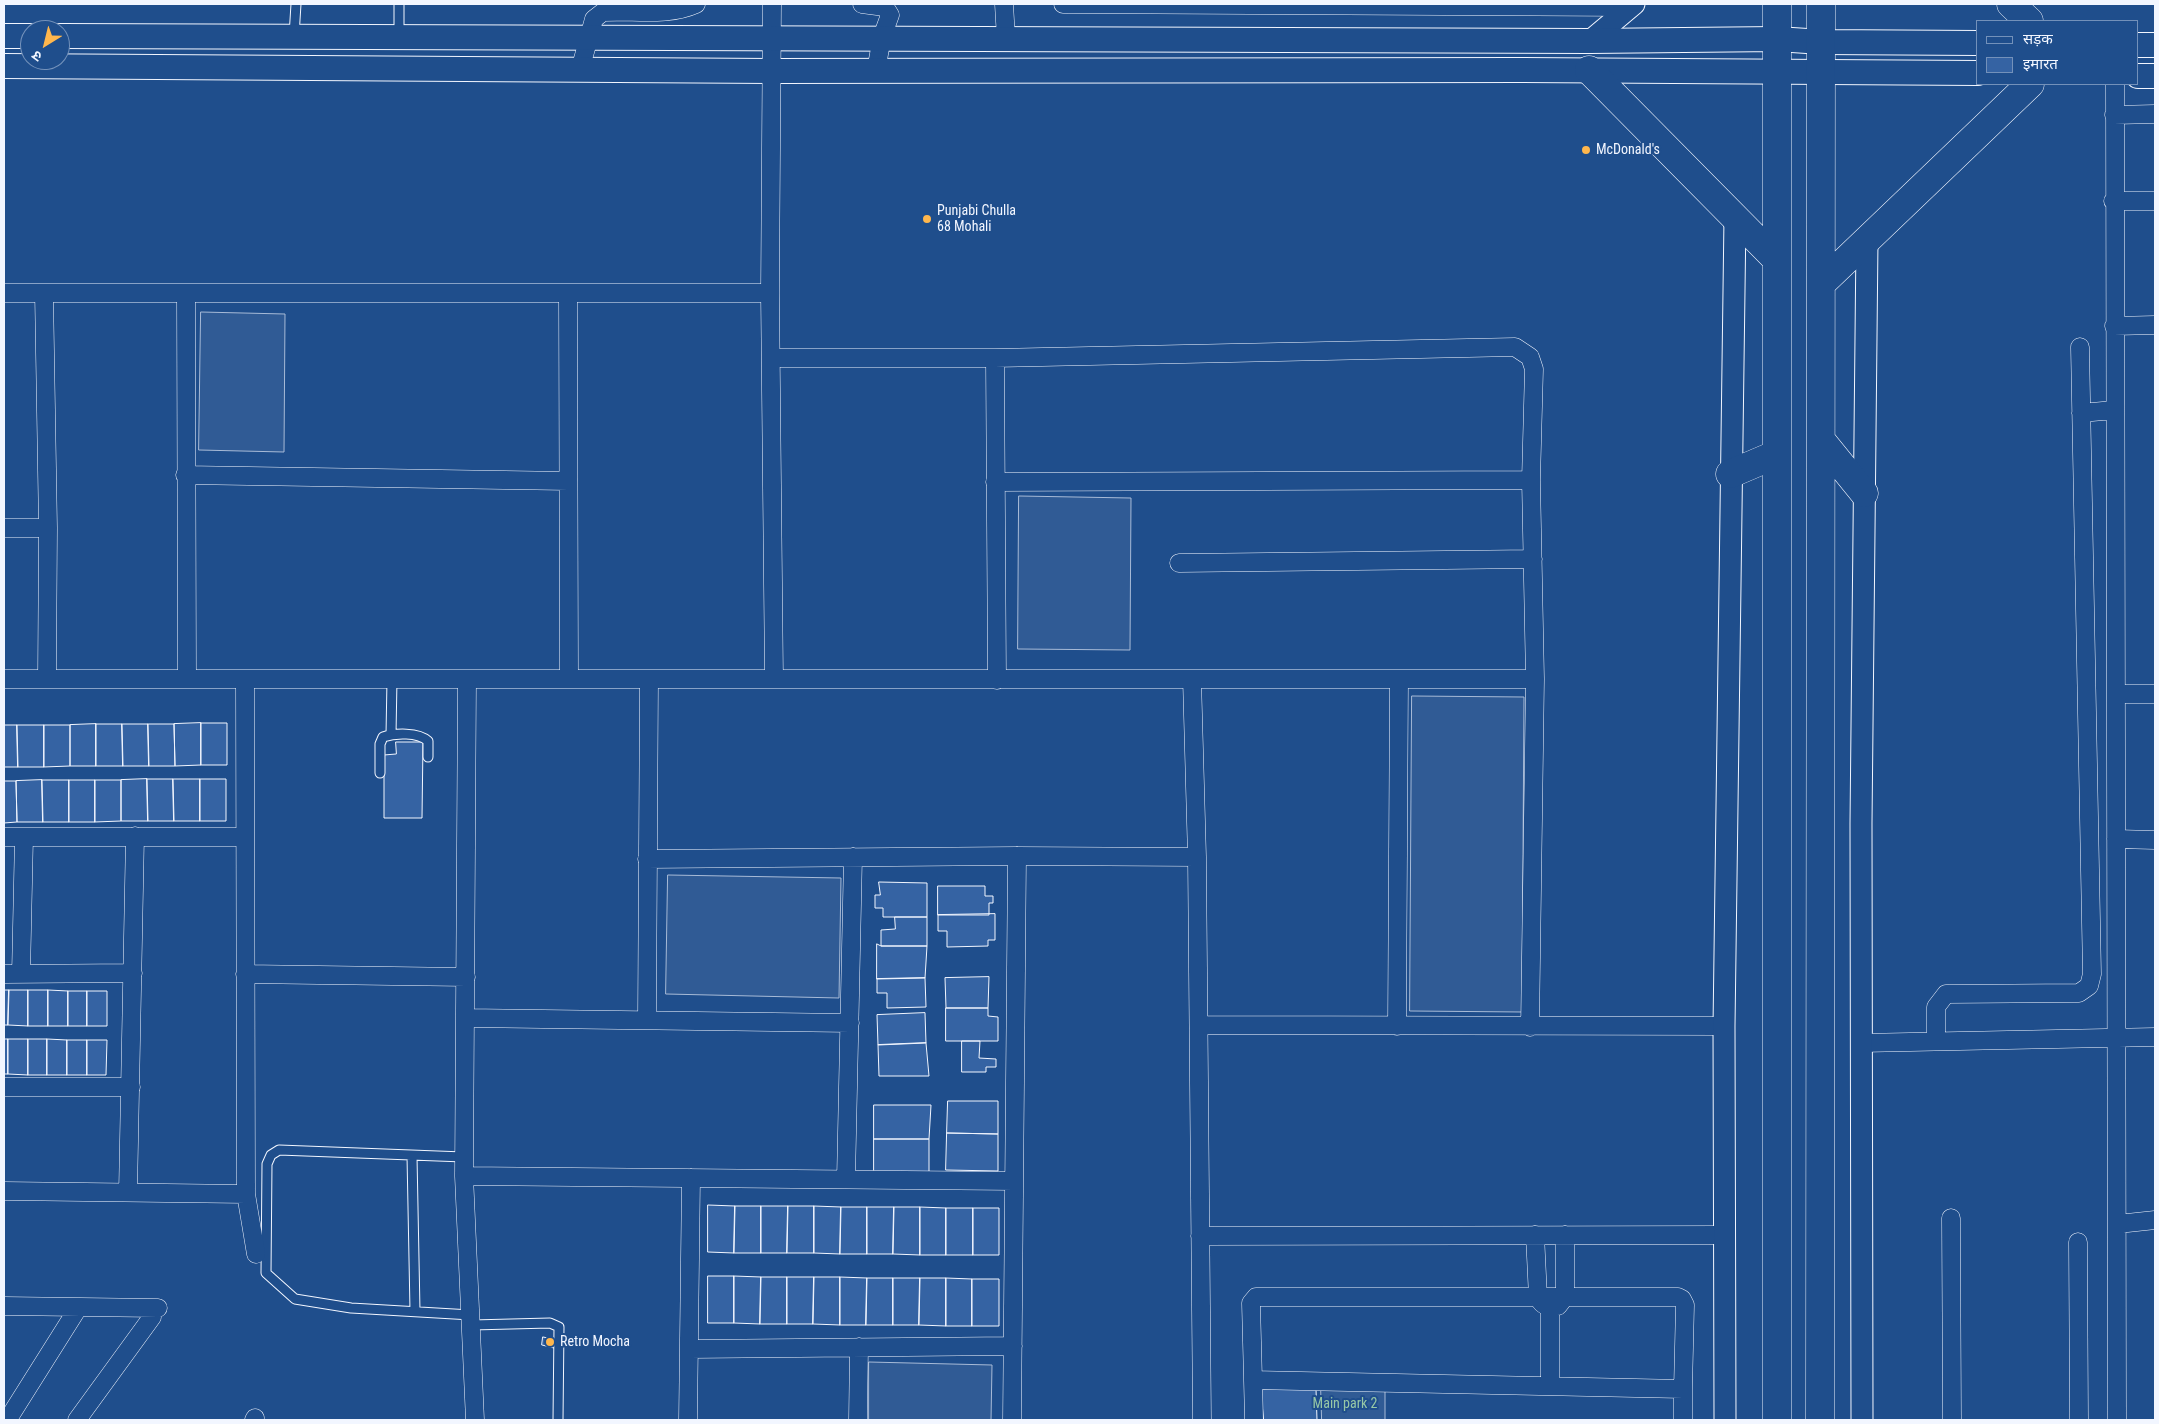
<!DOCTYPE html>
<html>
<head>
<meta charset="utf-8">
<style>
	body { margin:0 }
	#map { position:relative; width:2159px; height:1424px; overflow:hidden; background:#1f4e8c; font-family:"Roboto Condensed","Noto Sans Devanagari",sans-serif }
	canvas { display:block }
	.frame { position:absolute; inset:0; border:5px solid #f2f6ff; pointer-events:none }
	.legend { position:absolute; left:1976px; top:20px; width:162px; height:65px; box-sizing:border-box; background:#1f4e8c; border:1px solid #7391ba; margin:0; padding:6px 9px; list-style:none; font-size:15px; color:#f2f6ff }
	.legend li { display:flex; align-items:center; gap:10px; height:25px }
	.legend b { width:25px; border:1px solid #7391ba }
	.north { position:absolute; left:20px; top:20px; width:50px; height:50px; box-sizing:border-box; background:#1f4e8c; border:1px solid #7391ba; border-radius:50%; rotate:216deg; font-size:14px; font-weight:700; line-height:20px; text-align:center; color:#f2f6ff }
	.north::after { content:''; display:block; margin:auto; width:18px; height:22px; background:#ffb74d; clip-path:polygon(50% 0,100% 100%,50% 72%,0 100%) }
</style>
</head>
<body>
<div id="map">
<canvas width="2159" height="1424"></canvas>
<div class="frame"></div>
<ul class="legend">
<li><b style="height:6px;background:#1f4e8c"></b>सड़क</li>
<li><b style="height:14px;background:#3563a3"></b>इमारत</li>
</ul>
<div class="north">उ</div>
</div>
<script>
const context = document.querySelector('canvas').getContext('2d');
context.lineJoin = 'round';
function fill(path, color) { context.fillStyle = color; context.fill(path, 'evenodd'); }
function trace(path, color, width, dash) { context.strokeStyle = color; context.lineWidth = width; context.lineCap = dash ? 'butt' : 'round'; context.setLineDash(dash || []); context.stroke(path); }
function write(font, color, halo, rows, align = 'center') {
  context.font = font + ' "Roboto Condensed",sans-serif'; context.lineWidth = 4; context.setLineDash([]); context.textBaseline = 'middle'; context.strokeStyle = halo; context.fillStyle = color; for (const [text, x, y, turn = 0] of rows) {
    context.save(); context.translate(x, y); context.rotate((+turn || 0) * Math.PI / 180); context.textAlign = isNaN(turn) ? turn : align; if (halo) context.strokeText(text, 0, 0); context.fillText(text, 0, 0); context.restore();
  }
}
const built = new Path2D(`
	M201,312L285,314L284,452L199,450Z
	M1019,496L1131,498L1130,650L1018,649Z
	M1412,696L1524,697L1522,1012L1410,1011Z
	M668,875L841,878L839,998L666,994Z
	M869,1362L992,1365L991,1420H869Z
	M1321,1387L1385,1389V1420H1322Z`);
fill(built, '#305b95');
trace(built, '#a8bbd7', 1);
const building = new Path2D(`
	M201,723H227V765H201Z
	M201,723V765L175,766L174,724Z
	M96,724H122L123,766H96Z
	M96,724V766H70V725Z
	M122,724H148L149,766H123Z
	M148,724H174L175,766H149Z
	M4,725H17L18,767H4Z
	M17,725H44V767H18Z
	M44,725H70V766L44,767Z
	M396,742H423L422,818H384V755L396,754Z
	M147,779L148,821H121V780Z
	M147,779H173L174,821H148Z
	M173,779H200V821H174Z
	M200,779H226V821H200Z
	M42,780L43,822H17L16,781Z
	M42,780H69V822H43Z
	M69,780H95V822H69Z
	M95,780H121V821L95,822Z
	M4,781H16L17,822L4,823Z
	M879,882L927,883V917H883V908H875V895H880Z
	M938,886H985V896H993V903H989V915H938Z
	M995,914V940H988V946L947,947V931H938V915Z
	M895,917H927V946H881V930L895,929Z
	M877,944L881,946H927L925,978L877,979Z
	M989,977L988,1008H946L945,978Z
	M925,978L926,1007L887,1008V993H877V979Z
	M4,990H9L8,1025H4Z
	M9,990H28V1026L8,1025Z
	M28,990H48V1026H28Z
	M48,990L68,991V1026H48Z
	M68,991H87V1026H68Z
	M87,991H107V1026H87Z
	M946,1008H988V1016L998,1017V1041H946Z
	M925,1013L926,1043L878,1045L877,1015Z
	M4,1039H8V1074H4Z
	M8,1039H28V1075L8,1074Z
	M28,1039H47V1075H28Z
	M47,1039L67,1040V1075H47Z
	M67,1040H87V1075H67Z
	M87,1040H107L106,1075H87Z
	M962,1041H980L979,1058L996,1059V1067H986V1072H962Z
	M926,1043L929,1076H879L878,1045Z
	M948,1101H998V1134L947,1133Z
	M874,1105H931L929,1139H874Z
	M947,1133L998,1134V1171L946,1170Z
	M874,1139H929V1172H874Z
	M708,1205L735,1206L734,1253L708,1252Z
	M735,1206H761V1253H734Z
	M761,1206H788L787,1253H761Z
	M788,1206H814V1253H787Z
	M814,1206L841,1207L840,1254L814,1253Z
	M841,1207H867V1254H840Z
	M867,1207H894L893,1254H867Z
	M894,1207H920V1255L893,1254Z
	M920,1207L946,1208V1255H920Z
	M946,1208H973V1255H946Z
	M973,1208H999V1255H973Z
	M708,1276H734V1323H708Z
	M734,1276L761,1277L760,1324L734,1323Z
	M761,1277H787V1324H760Z
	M787,1277H814L813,1324H787Z
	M814,1277H840V1325L813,1324Z
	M840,1277L867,1278L866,1325H840Z
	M867,1278H893V1325H866Z
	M893,1278H920L919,1325H893Z
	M920,1278H946V1326L919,1325Z
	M946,1278L972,1279V1326H946Z
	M972,1279H999V1326H972Z
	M543,1337L558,1340V1349L542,1345Z
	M1261,1389H1316L1317,1420H1264Z`);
fill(building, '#3563a3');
trace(building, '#f2f6ff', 1);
const service = new Path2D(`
	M294,36L296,4
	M399,36V4
	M391,735L392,679
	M380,773V744L383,737C395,733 418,732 428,741V757
	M412,1156L415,1311
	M464,1157L279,1150L271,1155L267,1164L266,1273L295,1299L351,1308L471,1315
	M472,1325L550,1323L559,1327L558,1420`);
const minor = new Path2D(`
	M772,4L770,293L774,679
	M862,4L885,7L890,15L882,37L876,71
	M1004,4L1006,38
	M1063,4L1630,7
	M580,70L594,19L603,12C634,10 667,17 696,4
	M2115,84L2117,1420
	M2114,115L2155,114
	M2113,201H2155
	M4,293H770
	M44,293L48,528L47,679
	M186,293L187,679
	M568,294L569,679
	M2114,326L2155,325
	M771,358H995L1515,347L1530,357L1534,369L1531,480L1535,679L1530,1027
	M995,358L997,680
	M2081,413L2114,410
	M185,475L568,481
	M995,482L1531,480
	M4,528H48
	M1179,563L1533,559
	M4,679H1535
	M245,679L246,1194L256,1254
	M467,679L464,1176L475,1420
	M1192,679L1197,857L1202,1420
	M2116,694H2155
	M4,837H244
	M2116,839L2155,840
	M647,859L1017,856L1197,857
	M4,974L133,973
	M21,974L24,837
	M245,974L466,977
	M466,1018L850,1023
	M647,1020L649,679
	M1199,1025L1724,1026
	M1397,1026L1399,679
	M1936,1041V1007L1946,994L2079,993L2089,986L2092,974L2080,347
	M1861,1043L2155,1037
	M4,1087H131
	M464,1176L1014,1181
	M846,1179L853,857
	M4,1191L246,1194
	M128,1192L135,836
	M1951,1218L1952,1420
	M2118,1224L2155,1220
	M1535,1235L1538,1297C1542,1306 1548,1308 1558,1306L1565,1297V1235
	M1200,1236L1723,1235
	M2078,1242L2079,1420
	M4,1306L158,1308
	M690,1349L1013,1346
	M1253,1380L1251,1303L1256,1297H1678L1682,1299L1685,1305L1683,1389
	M1550,1386V1308
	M4,1418L10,1416L78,1308
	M77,1420L152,1317
	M254,1420L255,1418
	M688,1420L691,1178
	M858,1420L859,1347
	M1012,1420L1017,856
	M1254,1420L1253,1380L1683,1389V1420`);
const tertiary = new Path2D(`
	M1590,41L1634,4
	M1725,1420L1724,1026L1735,217
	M1862,1420L1861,823L1867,240`);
const secondary = new Path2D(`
	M4,36H30
	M60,36L1590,41L1777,39L1822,42L1978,43
	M2138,45H2155
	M4,66L771,71L1523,70L1978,73
	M2138,76H2155`);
const primary = new Path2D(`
	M1777,4V1420
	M2011,4L2029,21
	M1589,70L1777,260
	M1821,284L2030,84
	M1821,440L1864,493
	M1730,474L1777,454
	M1820,1420L1821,4`);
trace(service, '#f2f6ff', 11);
trace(minor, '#f2f6ff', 19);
trace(tertiary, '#f2f6ff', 23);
trace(secondary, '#f2f6ff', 26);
trace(primary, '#f2f6ff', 29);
trace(service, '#1f4e8c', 9);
trace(minor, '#1f4e8c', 18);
trace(tertiary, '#1f4e8c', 21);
trace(secondary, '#1f4e8c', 24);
trace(primary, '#1f4e8c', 28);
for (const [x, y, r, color] of [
	[1586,150,5,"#ffb74d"],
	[927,219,5,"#ffb74d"],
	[550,1342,5,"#ffb74d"]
]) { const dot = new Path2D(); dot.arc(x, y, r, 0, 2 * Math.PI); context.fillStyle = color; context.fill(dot); trace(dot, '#1f4e8c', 2); }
write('14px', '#f2f6ff', '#1f4e8c', [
	["McDonald's",1596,150],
	["Punjabi Chulla",937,211],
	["68 Mohali",937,227],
	["Retro Mocha",560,1342]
], 'left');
write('14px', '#97c8a6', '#1f4e8c', [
	["Main park 2",1345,1404]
]);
</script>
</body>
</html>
